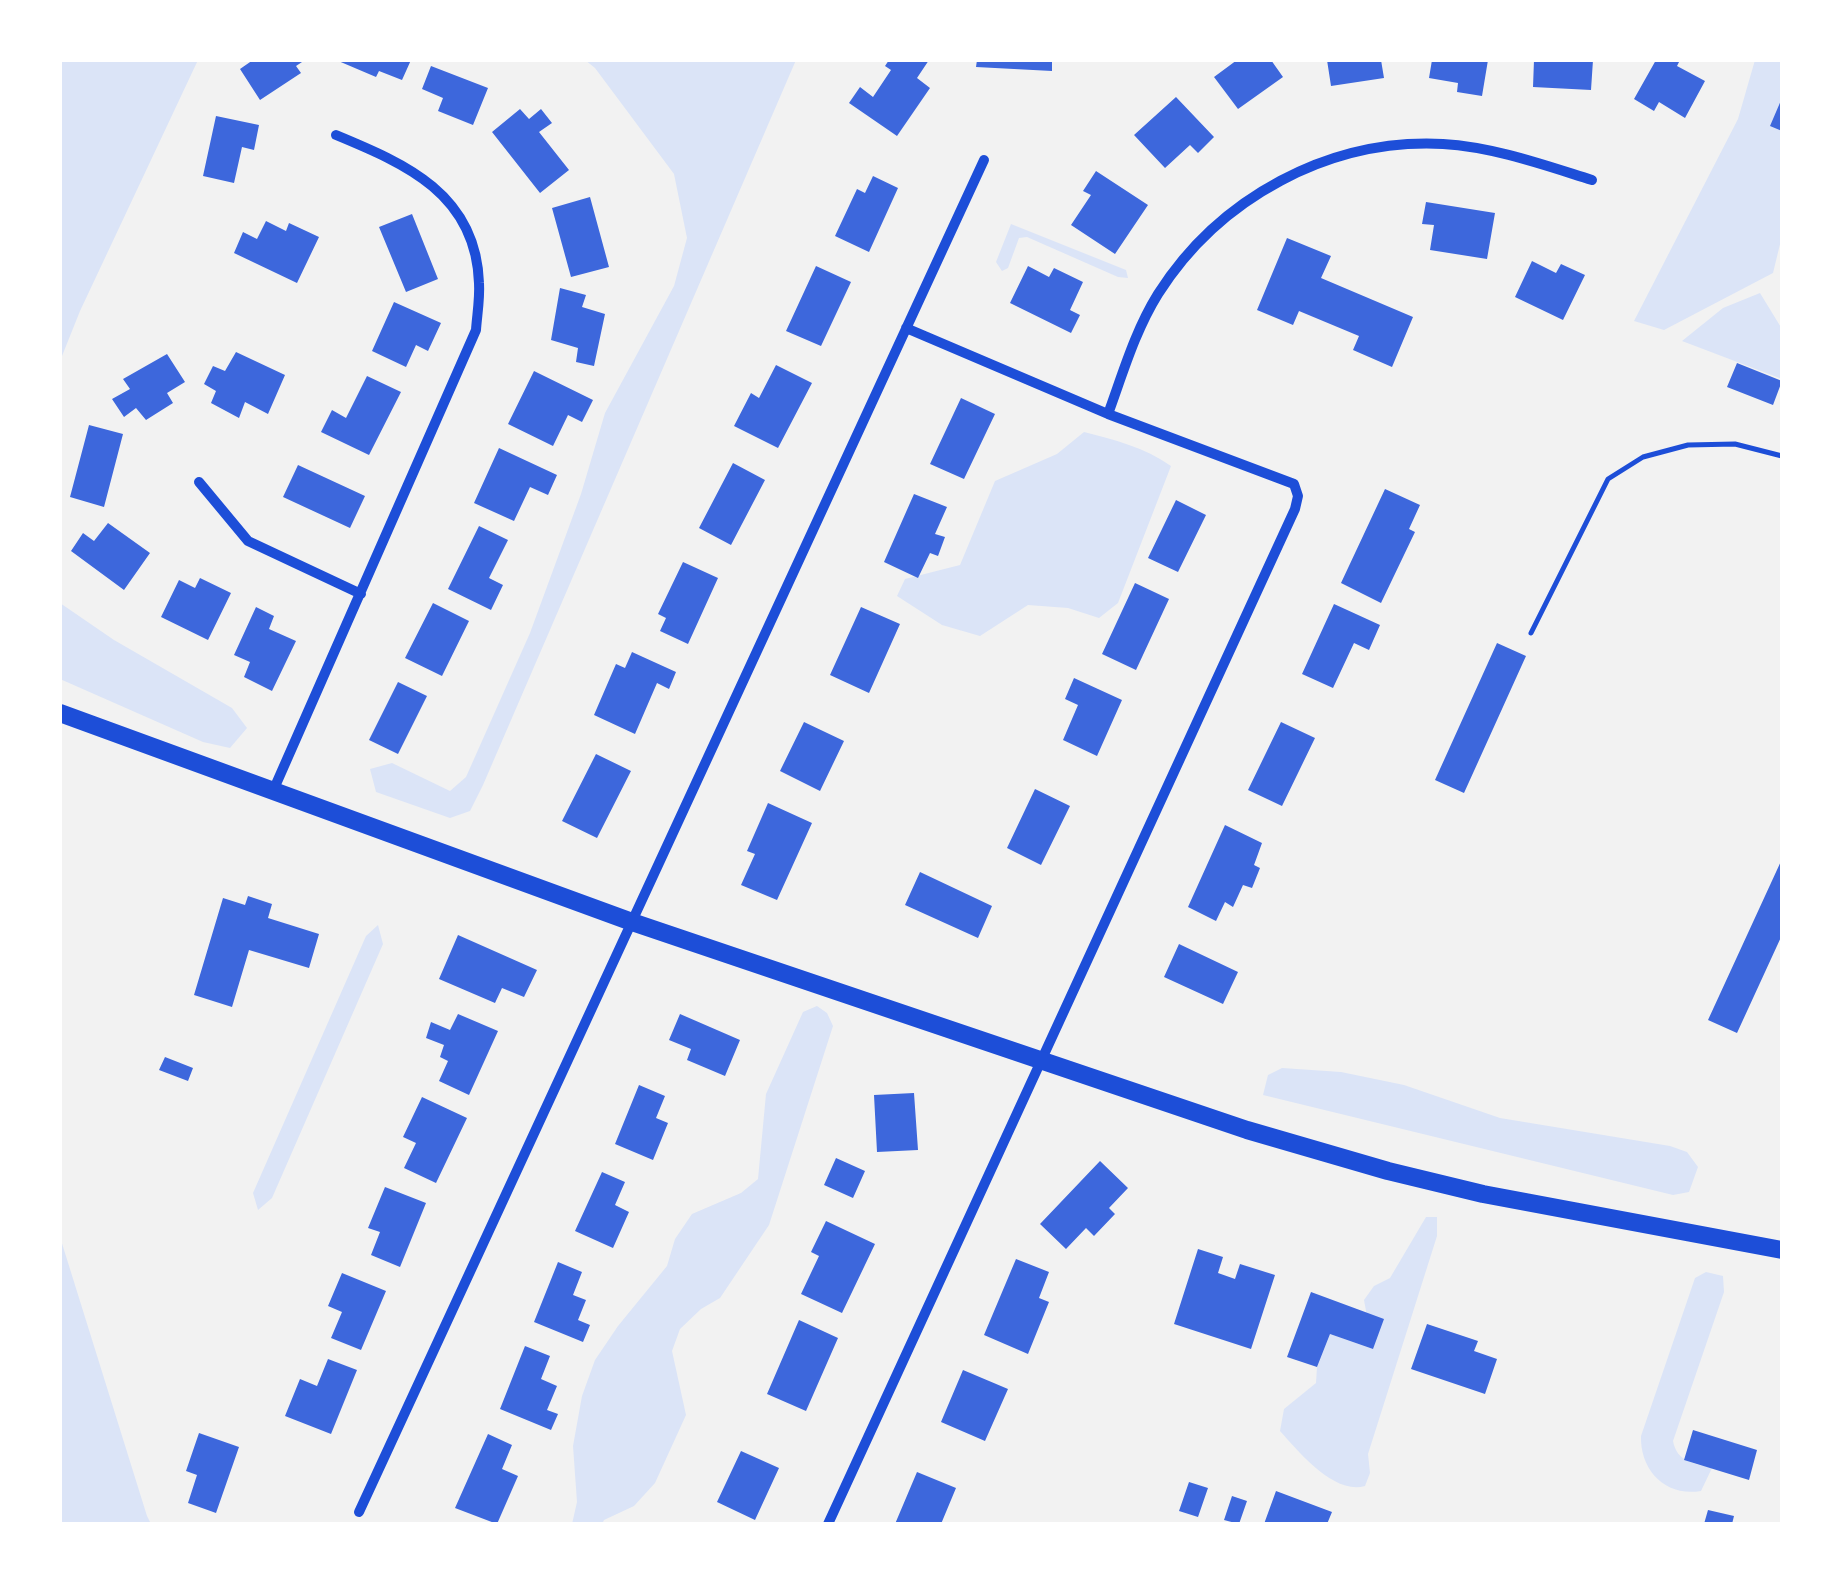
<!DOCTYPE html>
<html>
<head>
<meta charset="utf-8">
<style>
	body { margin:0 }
	#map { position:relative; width:1842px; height:1584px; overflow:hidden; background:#f2f2f2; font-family:"Roboto Serif",serif }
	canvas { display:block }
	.frame { position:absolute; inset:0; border:62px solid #fff; pointer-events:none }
</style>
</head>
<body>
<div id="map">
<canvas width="1842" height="1584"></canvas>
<div class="frame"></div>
</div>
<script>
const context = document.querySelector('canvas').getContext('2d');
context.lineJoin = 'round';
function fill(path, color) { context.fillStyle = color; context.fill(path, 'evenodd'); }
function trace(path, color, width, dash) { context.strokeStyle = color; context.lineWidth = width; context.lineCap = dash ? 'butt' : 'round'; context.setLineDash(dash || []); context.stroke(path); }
fill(new Path2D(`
	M60,60H198L80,311L60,361Z
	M585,60H796L483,785L470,811L450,818L376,792L370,769L392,763L450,791L466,777L530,633L581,494L605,413L674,286L687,238L674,174L595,68Z
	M1755,60H1782V236L1773,273L1664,330L1634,321L1738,119Z
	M1011,224L1126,270L1128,278L1118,277L1027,237L1019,238L1008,268L1002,271L996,262Z
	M1760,293L1782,329V379L1682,341L1723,308Z
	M1084,432C1115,440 1144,447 1171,466L1118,603L1099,618L1068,608L1028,605L980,636L942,625L897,596L905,579L960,565L995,481L1057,454Z
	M60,603L114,640L232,708L247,728L230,748L203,742L60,679Z
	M378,925L383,944L272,1198L258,1210L253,1193L366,936Z
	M817,1006L827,1013L833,1026L769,1225L720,1298L701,1309L680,1329L672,1351L686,1415L655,1483L634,1506L604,1520L602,1524H572L577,1502L573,1446L582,1396L595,1360L618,1326L667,1266L675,1239L692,1214L741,1193L758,1179L766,1094L803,1012Z
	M1282,1068L1341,1072L1404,1085L1500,1118L1670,1146L1687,1152L1698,1167L1689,1192L1673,1195L1263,1095L1268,1075Z
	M1426,1217H1437V1236L1368,1454L1370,1473L1365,1486C1334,1495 1299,1452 1280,1431L1284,1409L1316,1383L1317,1367L1330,1334L1373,1349L1364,1300L1374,1286L1390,1278Z
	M60,1237L147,1516L151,1524H60Z
	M1706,1272L1723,1276L1724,1292L1673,1441C1677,1462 1693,1463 1712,1468L1701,1491C1665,1497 1640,1470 1641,1436L1695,1278Z`), '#dbe4f7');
fill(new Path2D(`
	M253,60H305L296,66L301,73L260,100L240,69Z
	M336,60H411L402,80L379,71L376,77Z
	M889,60H929L917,78L930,88L897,136L849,103L860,87L873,97L891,70L885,66Z
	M977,60H1052V71L976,67Z
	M1237,60H1271L1283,77L1238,109L1214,77Z
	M1327,60H1381L1384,78L1331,86Z
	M1432,60H1488L1482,96L1457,92L1458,83L1429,78Z
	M1534,60H1593L1591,90L1533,87Z
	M1656,60H1680L1677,66L1705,81L1685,118L1659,102L1654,111L1634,99Z
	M431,66L488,88L473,125L438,111L443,98L422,89Z
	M1176,97L1214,137L1198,153L1190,145L1165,168L1134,135Z
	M1782,98V131L1770,126Z
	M520,109L529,119L541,109L552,123L539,132L569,170L540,193L492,132Z
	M216,116L259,125L254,150L242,147L234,183L203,176Z
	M1096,171L1148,205L1115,254L1071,225L1091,195L1083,191Z
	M873,176L898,188L869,252L835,236L857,189L865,193Z
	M590,197L609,267L571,277L552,208Z
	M1426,202L1495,213L1487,259L1430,250L1434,225L1422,224Z
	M412,214L438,279L406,292L379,227Z
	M266,221L286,231L289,223L319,237L297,283L234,253L243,232L257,239Z
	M1287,238L1331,256L1321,278L1413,317L1392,367L1353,350L1359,336L1299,311L1293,325L1257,310Z
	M1532,261L1556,273L1561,264L1585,275L1563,320L1515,297Z
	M816,266L851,282L821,346L786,331Z
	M1028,266L1049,277L1054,268L1083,282L1070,310L1080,315L1071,333L1010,303Z
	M560,288L586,295L582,307L605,314L594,366L576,362L578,348L551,340Z
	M394,302L441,323L428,351L416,345L406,367L372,351Z
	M236,352L285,375L268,414L245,402L239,418L211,403L216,391L204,384L213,366L225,371Z
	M167,354L185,382L167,393L173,403L146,420L136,408L124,417L112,399L130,389L123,379Z
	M1737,363L1782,381L1773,405L1727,387Z
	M776,365L812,383L778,448L734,426L751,393L759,398Z
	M534,371L593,400L582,422L568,415L553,446L508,424Z
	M367,376L401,392L369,455L321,432L332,410L346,418Z
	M961,398L995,414L964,479L930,464Z
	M89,425L123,434L104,507L70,497Z
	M499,448L557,475L548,495L530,487L514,521L474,503Z
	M733,463L765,480L731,545L699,528Z
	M298,465L365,496L350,528L283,497Z
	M1385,489L1420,505L1409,529L1415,532L1381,603L1341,583Z
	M914,494L947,507L935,534L945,537L938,556L930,553L918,578L884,562Z
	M1176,500L1206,515L1178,572L1148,558Z
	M108,523L150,553L124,590L71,551L83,533L94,541Z
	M479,526L508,540L489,578L503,585L491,610L448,589Z
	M683,562L718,578L688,644L660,631L666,618L658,614Z
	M200,578L231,593L208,640L161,617L179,580L195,588Z
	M1135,583L1169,599L1136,670L1102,654Z
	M433,603L469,621L442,676L405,658Z
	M1334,604L1380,625L1369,650L1354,643L1333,688L1302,674Z
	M256,607L274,616L269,629L296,641L272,691L244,677L250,662L234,655Z
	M861,607L900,624L869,693L830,675Z
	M1497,643L1526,656L1464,793L1435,780Z
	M632,652L676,672L669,689L657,683L635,734L594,715L616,664L625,668Z
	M1074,678L1122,700L1097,756L1063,740L1078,705L1065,699Z
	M398,682L427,696L398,754L369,740Z
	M804,722L844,741L820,791L780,771Z
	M1281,722L1315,738L1282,806L1248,790Z
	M596,754L631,771L597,838L562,821Z
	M1035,789L1070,806L1041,865L1007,848Z
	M768,803L812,823L777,900L741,885L755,854L747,851Z
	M1225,825L1262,843L1254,865L1260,868L1252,888L1243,885L1233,907L1225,902L1216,921L1188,907Z
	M1782,859V935L1737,1033L1708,1020Z
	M920,872L992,906L978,938L905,905Z
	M248,896L272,904L268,918L319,934L309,968L249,950L232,1007L194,995L223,898L245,905Z
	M458,935L537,970L524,997L502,988L495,1003L439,979Z
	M1179,944L1238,972L1223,1004L1164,977Z
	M458,1014L498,1031L469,1095L439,1081L448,1061L440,1057L444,1045L426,1038L431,1022L450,1030Z
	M680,1014L740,1040L725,1076L687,1060L691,1049L669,1040Z
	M165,1057L193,1068L188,1081L159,1070Z
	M639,1085L665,1096L656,1118L668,1123L653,1160L615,1144Z
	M914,1093L918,1150L877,1152L874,1095Z
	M422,1097L467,1118L436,1183L404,1168L416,1143L403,1137Z
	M836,1158L865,1171L853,1198L824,1185Z
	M1100,1161L1128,1188L1109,1208L1115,1214L1094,1236L1086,1228L1066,1249L1040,1224Z
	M602,1172L625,1182L615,1205L629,1212L613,1248L575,1231Z
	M385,1187L426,1203L400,1267L371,1255L380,1232L368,1228Z
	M826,1221L875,1244L842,1313L801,1294L819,1256L811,1252Z
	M1198,1249L1223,1257L1218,1273L1235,1279L1240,1264L1275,1275L1251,1349L1174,1324Z
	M1016,1259L1049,1272L1039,1298L1049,1302L1028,1354L984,1335Z
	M558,1262L582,1272L573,1295L586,1300L578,1320L590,1325L583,1342L534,1322Z
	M342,1273L386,1291L361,1350L331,1338L342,1312L328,1306Z
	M1311,1292L1384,1319L1373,1349L1330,1334L1317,1367L1287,1357Z
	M799,1320L838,1338L806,1411L767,1394Z
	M1427,1324L1478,1341L1474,1351L1497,1359L1485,1394L1411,1369Z
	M525,1346L550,1356L541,1379L557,1386L547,1410L558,1414L551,1430L500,1409Z
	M328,1359L357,1370L331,1434L285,1416L300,1379L317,1386Z
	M963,1370L1008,1389L985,1441L941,1422Z
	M1693,1430L1757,1450L1749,1480L1684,1460Z
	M199,1433L239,1447L216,1513L188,1503L197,1475L186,1471Z
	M488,1434L512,1445L502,1469L518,1476L497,1524L455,1508Z
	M741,1451L779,1468L755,1520L717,1502Z
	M917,1472L956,1488L941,1524H895Z
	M1189,1482L1208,1488L1198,1517L1179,1511Z
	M1276,1491L1332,1512L1327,1524H1264Z
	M1232,1496L1247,1501L1239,1524L1224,1520Z
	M1708,1510L1734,1516L1732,1524H1704Z`), '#3d67dc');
trace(new Path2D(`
	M1531,633L1608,479L1643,457L1688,445L1735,444L1782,456`), '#1d4ed8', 5);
trace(new Path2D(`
	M1108,414C1123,373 1135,331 1158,294C1219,198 1329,138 1443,144C1494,147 1544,165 1592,180
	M199,482L248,541L361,594
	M273,791L476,330C477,315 480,299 479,283C476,194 406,164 336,135
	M359,1512L984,160
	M828,1524L1295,509L1298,496L1294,484L1108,414L906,328`), '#1d4ed8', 10);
trace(new Path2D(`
	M60,713L632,922L1247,1130L1388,1171L1483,1194L1782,1250`), '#1d4ed8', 18);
</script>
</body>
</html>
